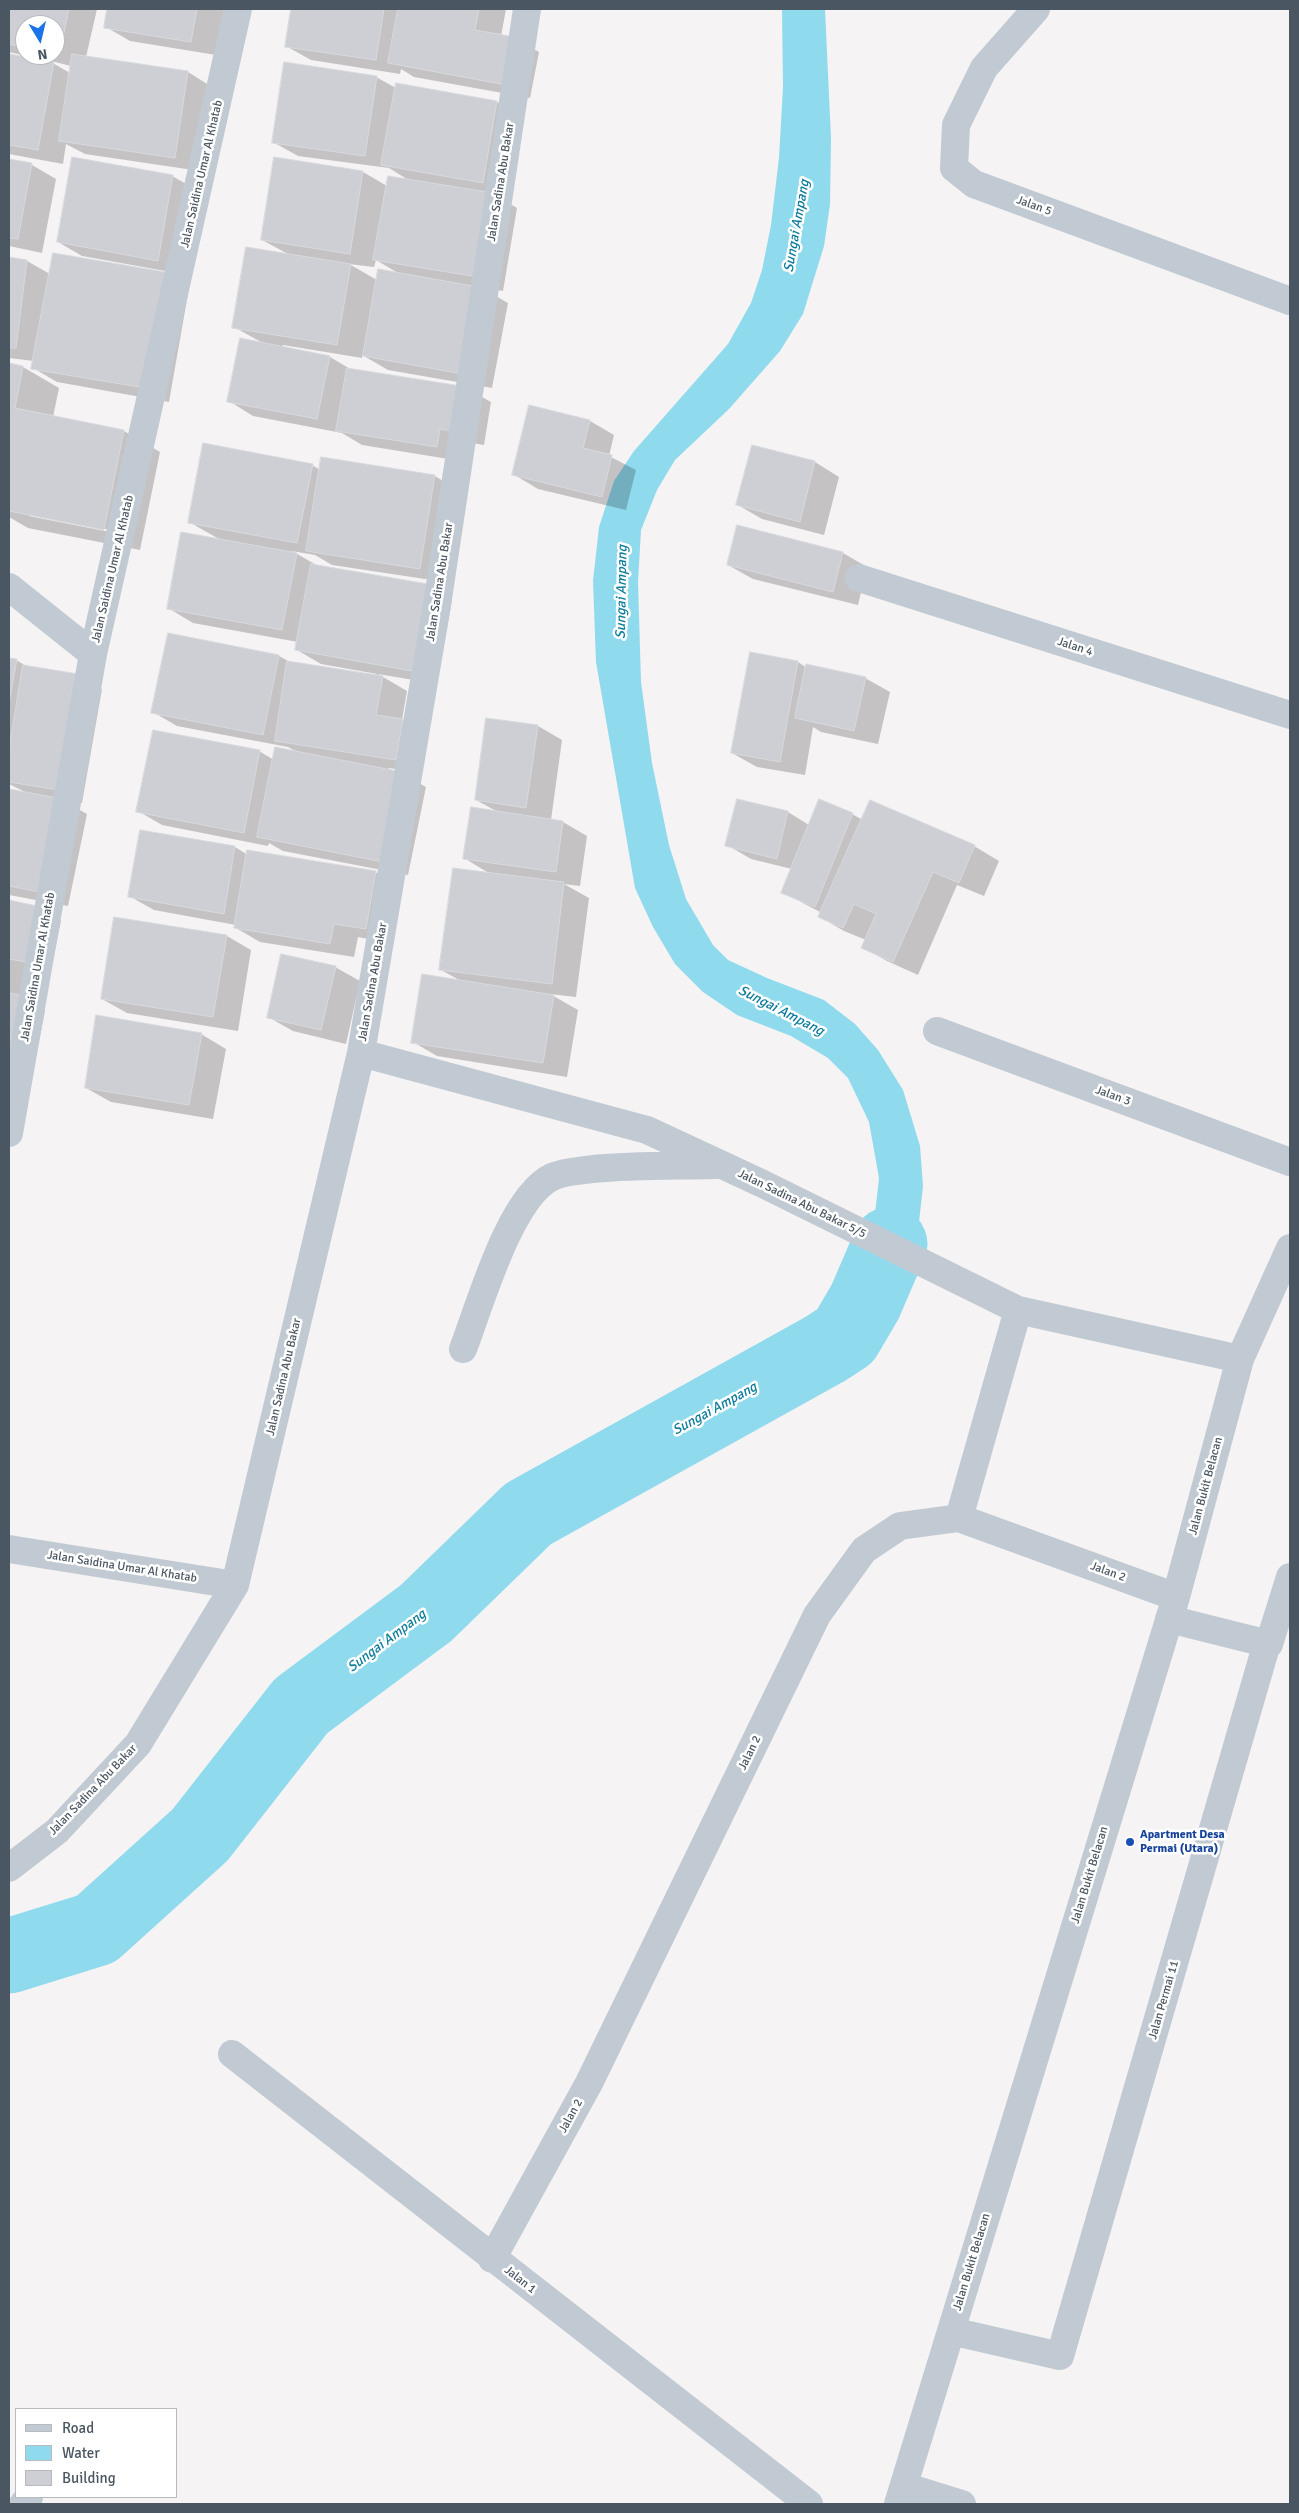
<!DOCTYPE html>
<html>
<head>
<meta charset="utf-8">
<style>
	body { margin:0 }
	#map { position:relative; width:1299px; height:2513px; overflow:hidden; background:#f5f3f3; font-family:Signika,sans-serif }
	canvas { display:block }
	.frame { position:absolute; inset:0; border:10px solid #4a5661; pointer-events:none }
	.legend { position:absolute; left:15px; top:2408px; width:162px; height:90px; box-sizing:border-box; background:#fff; border:1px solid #b7bbc0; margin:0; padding:6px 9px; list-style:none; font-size:15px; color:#4a5661 }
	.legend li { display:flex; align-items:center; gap:10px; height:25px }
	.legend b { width:25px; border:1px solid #b7bbc0 }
	.north { position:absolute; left:15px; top:15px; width:50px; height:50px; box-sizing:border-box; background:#fff; border:1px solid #b7bbc0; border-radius:50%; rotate:171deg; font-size:14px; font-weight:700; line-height:20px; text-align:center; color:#4a5661 }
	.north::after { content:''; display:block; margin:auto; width:18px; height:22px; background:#1a73e8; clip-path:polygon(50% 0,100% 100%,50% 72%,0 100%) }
</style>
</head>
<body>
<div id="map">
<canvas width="1299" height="2513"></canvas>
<div class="frame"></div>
<ul class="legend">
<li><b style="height:6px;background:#c1cad2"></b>Road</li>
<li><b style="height:14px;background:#90daee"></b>Water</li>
<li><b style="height:14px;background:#cdcfd5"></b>Building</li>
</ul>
<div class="north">N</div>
</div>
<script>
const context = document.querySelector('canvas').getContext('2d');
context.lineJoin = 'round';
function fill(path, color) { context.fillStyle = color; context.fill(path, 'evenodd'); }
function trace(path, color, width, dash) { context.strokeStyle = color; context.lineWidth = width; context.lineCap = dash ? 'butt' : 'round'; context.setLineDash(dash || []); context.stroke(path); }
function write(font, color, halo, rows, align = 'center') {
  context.font = font + ' Signika,sans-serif'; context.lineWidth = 5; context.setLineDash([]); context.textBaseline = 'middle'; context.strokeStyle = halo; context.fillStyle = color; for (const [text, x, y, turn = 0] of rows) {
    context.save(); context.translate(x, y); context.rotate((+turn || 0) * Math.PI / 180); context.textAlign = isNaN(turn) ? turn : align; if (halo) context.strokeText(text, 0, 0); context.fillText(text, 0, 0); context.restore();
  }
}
fill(new Path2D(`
	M782,9H825L831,138L830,204L824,246L803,314L780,351L729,409L675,460L657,490L641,530L638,582L641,682L652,763L669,845L686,899L713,945L728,960L767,978L824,1000L855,1024L878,1050L903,1090L920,1146L923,1186L919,1222L900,1283L870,1331L856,1345L832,1327L861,1267L873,1232L879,1178L869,1122L848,1078L828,1058L791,1036L737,1015L703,992L675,964L653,927L635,888L596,662L593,581L599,527L614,481L634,451L728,344L751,303L762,270L771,225L779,158L783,87Z`), '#90daee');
fill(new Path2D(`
	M9,9H97L86,57L188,72L212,87L200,171L85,154L66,144L63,164L9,154V55L35,60V58L9,52ZM25,25H55V55H25ZM51,61L71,66L70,73L51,62Z
	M109,9H224L216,55L130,41L106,27Z
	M292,9H506L501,36L514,38L539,52L530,98L414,77L401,69L400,74L311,60L286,46Z
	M376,77L396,88L497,102L521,116L491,193L517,208L503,291L480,287L508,303L492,388L388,370L362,355V358L283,345L282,347L330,357L352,370L466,388L491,402L484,445L465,442L461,461L362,445L342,433L253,416L229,401L261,342L234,327L288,254L262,240L275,158L363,172L387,186L410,181L389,168L298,156L273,142ZM376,260L398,273L377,280L349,264L374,267Z
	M9,160L32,165L56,179L42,253L9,246Z
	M172,176L197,190L182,274L82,256L58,242Z
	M9,259L27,261L50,274L189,288L169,402L57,382L33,368L34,361L9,358Z
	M9,365L23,367L59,388L53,417L124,431L160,452L140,550L28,528L9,517ZM29,514L111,530L110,532L29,516Z
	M590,421L614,435L609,456L636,470L626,510L538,489L513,474Z
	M753,447L815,462L839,477L824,535L762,519L738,505Z
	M312,465L320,470L435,476L459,491L445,582L332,565L315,555L292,551L318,566L428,586L452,600L437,684L378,674L407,691L402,720L427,734L421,773L389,768L388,771L401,773L426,787L408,875L283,851L269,843L268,846L162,825L138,811L259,751L274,760L297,752L288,747L177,726L153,712L169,635L279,656L290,662L376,676L377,674L321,664L297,650L298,642L193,623L168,608L219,539L189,522Z
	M843,553L867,567L858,605L753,579L728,565Z
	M751,654L798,662L807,668L865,678L890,692L878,744L821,732L813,727L805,775L757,767L732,753Z
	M9,659L16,660L28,667L77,675L102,689L82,803L62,800L87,814L68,906L9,895V790L27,793L9,784Z
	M538,726L562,740L551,820L563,822L587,836L580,886L564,884L589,898L576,997L550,994L578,1010L567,1077L437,1056L413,1042L461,981L441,970L492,875L464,858L498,812L476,800Z
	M738,800L788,812L809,825L852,814L863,820L870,802L974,846L999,861L984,896L957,885L918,975L887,961L862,947L866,940L844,931L820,917L822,913L782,892L792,869L751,859L727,845Z
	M141,831L235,847L248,855L375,872L400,886L390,943L358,937L354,957L260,942L236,928V925L154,910L129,896Z
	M9,902L36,907L61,921L50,975L21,997L45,1011L29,1092L9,1089Z
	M227,936L251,950L238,1031L127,1013L102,999Z
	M335,967L360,981L346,1044L293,1031L268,1017Z
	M201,1034L226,1049L213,1119L111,1102L86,1088Z`), '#0003');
trace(new Path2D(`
	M9,1956L96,1929L200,1835L301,1706L426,1613L528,1514L825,1349L845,1336L865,1302L890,1244`), '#90daee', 75);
const building = new Path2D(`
	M9,9H69L59,55L55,54V25H25V48L9,44Z
	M107,9H197L191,42L104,28Z
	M291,9H384L376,60L285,47Z
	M398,9H479L475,30L515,37L506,85L388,63Z
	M9,54L54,62L38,150L9,145Z
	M72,54L188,71L175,158L59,141Z
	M284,62L377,76L365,156L272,143Z
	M396,83L497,101L483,183L381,165Z
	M72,157L173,175L158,261L57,242Z
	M274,157L363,171L350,254L261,240Z
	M9,159L32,163L18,239L9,238Z
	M388,176L493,193L478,277L373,260Z
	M246,247L351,264L337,345L232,328Z
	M53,253L165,272L145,388L31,369Z
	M9,257L27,260L16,348H9Z
	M378,269L484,288L468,375L363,356Z
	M240,338L330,356L317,419L227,402Z
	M9,363L23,366L15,408L124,430L104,530L9,511Z
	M347,368L467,387L459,432L440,429L437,447L336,431Z
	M529,405L590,420L583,448L612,455L602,497L512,475Z
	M203,443L313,464L297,543L188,523Z
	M752,445L815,461L800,522L736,505Z
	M321,457L435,475L420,569L306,551Z
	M737,525L843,552L833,592L727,565Z
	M181,532L297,553L282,630L167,609Z
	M311,564L428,584L412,671L295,650Z
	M168,633L279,655L263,735L151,713Z
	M750,652L798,661L780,762L731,753Z
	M9,658L17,659L9,703Z
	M287,661L383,676L376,715L403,719L396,760L275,741Z
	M806,664L866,677L854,731L795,718Z
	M23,665L78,674L58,790L9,782V750Z
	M486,718L538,725L526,808L475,800Z
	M153,730L260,750L244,833L136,812Z
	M275,747L402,772L383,862L257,837Z
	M9,789L63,799L44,893L9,886Z
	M737,799L788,811L777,859L725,846Z
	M819,799L853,813L815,907L781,893Z
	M870,800L975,845L959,883L933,872L893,962L861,948L876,914L854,904L843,928L818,917Z
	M471,807L563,821L556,872L463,859Z
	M140,830L235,846L224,914L128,897Z
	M247,850L376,871L366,929L334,924L330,944L234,928Z
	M453,868L564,882L552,984L439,970Z
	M9,900L37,906L26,962L9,959Z
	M114,917L227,935L213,1017L101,999Z
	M281,954L336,966L321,1030L267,1018Z
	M422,974L554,995L543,1063L411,1043Z
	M9,993L20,995L9,1058Z
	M96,1015L202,1033L189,1105L85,1088Z`);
fill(building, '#cdcfd5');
trace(building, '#d7d9de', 1);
trace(new Path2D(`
	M1036,9L984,68L956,125L954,168L974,184L1290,301
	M859,578L1290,715
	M9,587L93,654
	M937,1031L1290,1162
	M361,1053L647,1130L763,1184L1018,1310L1240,1359
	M9,1133L93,654L238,9
	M463,1349C480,1305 510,1197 552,1177C565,1171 580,1171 593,1169C634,1165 674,1166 715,1165
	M959,1518L1018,1310
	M9,1549L235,1585
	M1169,1619L1269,1644L1290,1577
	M9,1868L57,1831L138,1744L235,1585L361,1053L437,605L527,9
	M232,2054L809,2504
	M492,2259L589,2083L817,1615L864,1550L900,1526L959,1518L1176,1597
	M951,2331L1060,2356L1267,1643
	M904,2486L962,2504
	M23,2504L29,2497
	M898,2504L1176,1597L1240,1359L1290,1248`), '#c1cad2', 28);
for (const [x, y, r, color] of [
	[1130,1842,5,"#1a4fb4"]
]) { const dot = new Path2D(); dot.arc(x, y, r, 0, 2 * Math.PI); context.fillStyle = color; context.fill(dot); trace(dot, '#fff', 2); }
write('12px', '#4a5661', '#fff', [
	["Jalan Saidina Umar Al Khatab",202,174,-77],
	["Jalan Sadina Abu Bakar",501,182,-81],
	["Jalan 5",1034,206,20],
	["Jalan Saidina Umar Al Khatab",113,569,-77],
	["Jalan Sadina Abu Bakar",440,582,-81],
	["Jalan 4",1075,647,18],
	["Jalan Saidina Umar Al Khatab",38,967,-80],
	["Jalan Sadina Abu Bakar",373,982,-80],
	["Jalan 3",1113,1096,20],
	["Jalan Sadina Abu Bakar 5/5",802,1204,26],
	["Jalan Sadina Abu Bakar",284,1377,-77],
	["Jalan Bukit Belacan",1206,1486,-75],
	["Jalan Saidina Umar Al Khatab",122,1567,9],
	["Jalan 2",1108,1572,20],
	["Jalan 2",750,1753,-64],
	["Jalan Sadina Abu Bakar",93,1790,-46],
	["Jalan Bukit Belacan",1090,1875,-73],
	["Jalan Permai 11",1164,2000,-74],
	["Jalan 2",571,2116,-61],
	["Jalan Bukit Belacan",972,2262,-73],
	["Jalan 1",520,2280,38]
]);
write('bold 12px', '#164399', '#fff', [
	["Apartment Desa",1140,1835],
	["Permai (Utara)",1140,1849]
], 'left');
write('italic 14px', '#0c7c9b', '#fff', [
	["Sungai Ampang",797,226,-80],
	["Sungai Ampang",622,592,-89],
	["Sungai Ampang",781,1011,27],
	["Sungai Ampang",715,1409,-29],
	["Sungai Ampang",387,1641,-37]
]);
</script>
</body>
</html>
